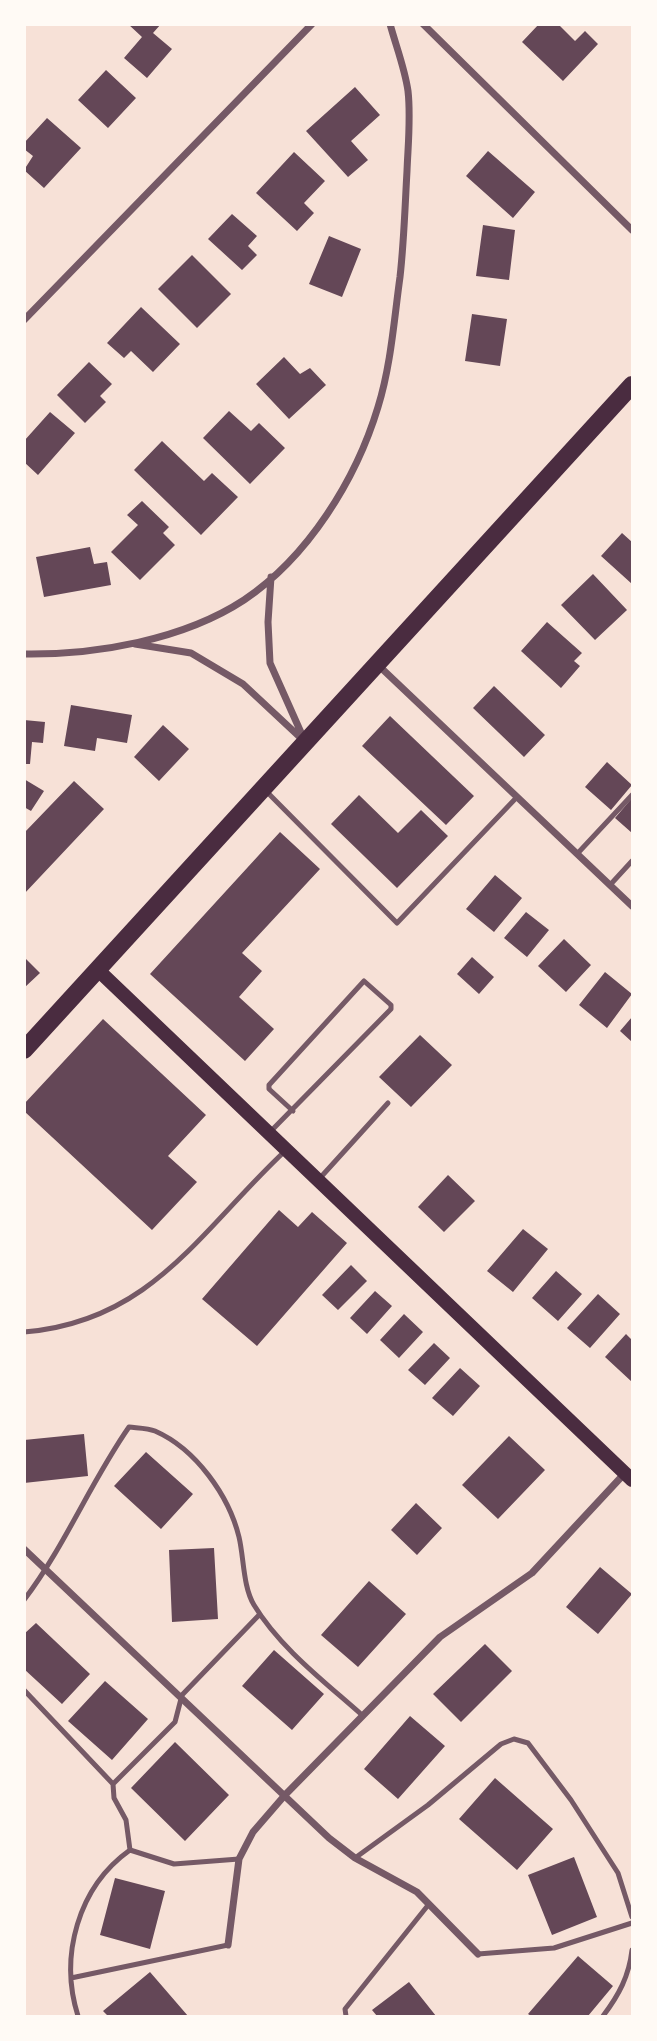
<!DOCTYPE html>
<html>
<head>
<meta charset="utf-8">
<style>
	body { margin:0 }
	#map { position:relative; width:657px; height:2041px; overflow:hidden; background:#f7e1d7; font-family:"Fira Sans",sans-serif }
	canvas { display:block }
	.frame { position:absolute; inset:0; border:26px solid #fffaf5; pointer-events:none }
</style>
</head>
<body>
<div id="map">
<canvas width="657" height="2041"></canvas>
<div class="frame"></div>
</div>
<script>
const context = document.querySelector('canvas').getContext('2d');
context.lineJoin = 'round';
function fill(path, color) { context.fillStyle = color; context.fill(path, 'evenodd'); }
function trace(path, color, width, dash) { context.strokeStyle = color; context.lineWidth = width; context.lineCap = dash ? 'butt' : 'round'; context.setLineDash(dash || []); context.stroke(path); }
fill(new Path2D(`
	M128,24H161L153,33L172,49L147,78L124,58L142,37Z
	M539,24H558L575,41L585,31L598,44L563,81L522,42Z
	M106,70L136,98L108,128L78,100Z
	M355,87L380,115L351,141L368,160L348,177L306,131Z
	M47,118L81,148L44,188L24,170L33,156L24,149V143Z
	M488,151L535,192L513,218L466,176Z
	M294,152L325,181L304,203L314,213L297,231L256,193Z
	M232,214L257,236L248,246L257,255L242,270L208,239Z
	M483,225L515,230L509,280L476,276Z
	M329,236L361,249L342,297L309,284Z
	M192,255L231,294L197,328L158,289Z
	M141,307L180,344L153,372L131,351L124,358L107,343Z
	M472,314L507,319L500,366L465,361Z
	M284,357L300,374L310,368L326,385L289,419L256,384Z
	M89,362L112,384L100,396L106,402L85,423L57,395Z
	M229,411L251,431L259,423L285,448L250,484L203,438Z
	M50,412L75,433L38,475L24,462V441Z
	M162,441L204,481L212,473L238,497L201,535L134,470Z
	M142,501L169,527L163,533L175,545L140,580L111,552L138,525L127,515Z
	M622,533L632,542V584L601,556Z
	M90,547L94,564L107,562L111,585L44,597L36,557Z
	M593,574L627,610L595,640L561,605Z
	M547,622L582,653L574,661L580,666L561,688L521,651Z
	M494,686L545,735L524,757L473,708Z
	M71,705L132,715L127,743L97,738L95,751L64,746Z
	M390,716L474,796L446,825L362,746Z
	M24,720L45,722L43,743L32,742L30,764H24Z
	M163,725L189,749L159,781L134,757Z
	M607,762L632,785L611,810L585,787Z
	M24,779L44,791L31,811L24,807Z
	M74,781L104,809L24,894V833Z
	M359,795L398,833L421,810L448,836L397,888L331,824Z
	M632,798V833L615,818Z
	M280,832L320,869L242,953L262,971L239,997L274,1029L245,1061L150,974Z
	M495,875L522,898L494,932L466,909Z
	M526,912L549,930L527,957L504,938Z
	M564,939L591,965L566,992L538,966Z
	M24,957L40,973L24,988Z
	M472,957L494,977L479,994L457,974Z
	M605,972L632,994L607,1028L579,1005Z
	M632,1017V1042L620,1031Z
	M103,1019L206,1115L168,1156L197,1182L152,1230L24,1111V1104Z
	M420,1035L452,1065L411,1107L379,1077Z
	M448,1175L475,1201L444,1232L418,1207Z
	M279,1210L298,1227L312,1212L347,1243L257,1346L202,1299Z
	M523,1229L548,1249L513,1292L487,1271Z
	M351,1265L367,1281L338,1310L322,1295Z
	M556,1271L582,1294L558,1321L532,1298Z
	M375,1291L392,1306L367,1334L350,1318Z
	M598,1294L620,1314L590,1348L567,1328Z
	M404,1314L423,1332L399,1358L380,1340Z
	M626,1334L632,1340V1382L605,1357Z
	M434,1343L450,1358L425,1385L408,1370Z
	M460,1368L480,1386L453,1416L432,1398Z
	M84,1434L88,1476L24,1483V1440Z
	M509,1436L545,1470L498,1519L462,1485Z
	M146,1452L193,1494L161,1529L114,1486Z
	M416,1503L442,1528L417,1555L391,1530Z
	M214,1548L218,1619L172,1622L169,1550Z
	M600,1567L632,1594L598,1634L566,1607Z
	M369,1581L406,1614L358,1667L321,1635Z
	M36,1623L90,1674L62,1704L24,1669V1634Z
	M485,1644L512,1671L461,1722L433,1694Z
	M274,1650L324,1694L292,1730L242,1686Z
	M105,1681L148,1719L112,1760L68,1721Z
	M410,1716L445,1746L398,1799L364,1769Z
	M175,1742L229,1795L185,1841L131,1788Z
	M495,1778L553,1829L517,1870L459,1819Z
	M574,1857L597,1917L552,1935L528,1875Z
	M115,1878L165,1891L150,1949L100,1935Z
	M578,1956L613,1986L588,2016H531L528,2014Z
	M150,1972L188,2016H108L103,2011Z
	M409,1982L436,2016H377L372,2010Z`), '#644757');
trace(new Path2D(`
	M267,792L397,923L517,797
	M577,854L632,795
	M610,885L632,861
	M271,1131L391,1009V1005L364,981L269,1085V1089L293,1111
	M320,1178L388,1103
	M24,1332C151,1322 200,1231 284,1152
	M24,1600C65,1546 90,1483 129,1427C137,1428 148,1428 155,1431C196,1449 229,1496 239,1537C244,1558 243,1587 254,1605C280,1648 325,1682 362,1715
	M24,1690L113,1784
	M355,1858L428,1805L501,1744L514,1739L528,1743L571,1800L618,1873L632,1917
	M239,1859L174,1864L130,1850L126,1820L114,1798L113,1784L175,1722L182,1695L260,1614
	M478,1954L554,1948L632,1923
	M71,1978L228,1945
	M78,2016C59,1956 78,1887 130,1850
	M346,2016L345,2009L429,1904
	M603,2016C619,1995 629,1976 632,1950`), '#755966', 5);
trace(new Path2D(`
	M423,24L632,230
	M24,320L312,24
	M271,577L268,622L270,663L303,737
	M135,644L191,653L243,684L304,741
	M24,654C96,655 183,640 244,600C308,557 356,480 378,407C391,365 394,320 400,277C404,242 405,206 407,171C408,145 411,117 408,91C405,69 396,46 390,24
	M377,664L632,906
	M24,1549L329,1838L355,1858L417,1892L478,1954
	M228,1945L239,1859L253,1832L285,1795L440,1637L532,1573L625,1473`), '#755966', 7);
trace(new Path2D(`
	M97,969L632,1480`), '#4a2c40', 14);
trace(new Path2D(`
	M24,1050L632,385`), '#4a2c40', 18);
</script>
</body>
</html>
